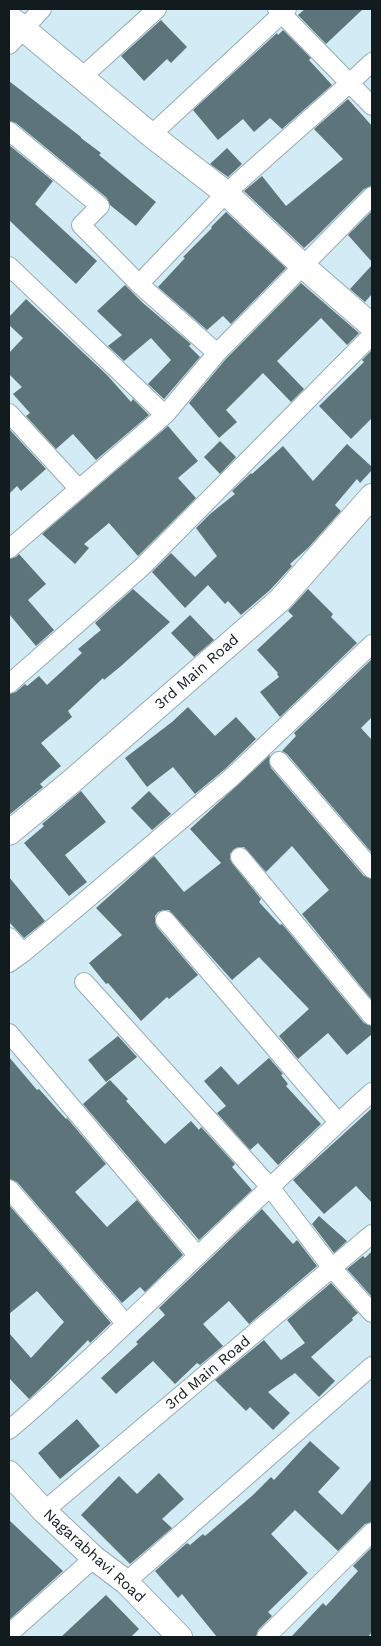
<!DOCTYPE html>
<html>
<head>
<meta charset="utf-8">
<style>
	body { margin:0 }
	#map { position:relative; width:381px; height:1646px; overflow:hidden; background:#d2ebf4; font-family:"Work Sans",sans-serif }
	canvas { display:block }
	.frame { position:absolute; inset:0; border:10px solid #121b1e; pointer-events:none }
</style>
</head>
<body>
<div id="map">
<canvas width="381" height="1646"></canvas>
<div class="frame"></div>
</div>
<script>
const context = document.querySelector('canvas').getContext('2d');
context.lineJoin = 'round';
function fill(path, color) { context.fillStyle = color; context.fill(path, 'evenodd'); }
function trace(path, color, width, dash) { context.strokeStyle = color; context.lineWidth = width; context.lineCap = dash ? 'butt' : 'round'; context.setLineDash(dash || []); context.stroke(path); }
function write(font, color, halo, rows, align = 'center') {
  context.font = font + ' "Work Sans",sans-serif'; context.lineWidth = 4.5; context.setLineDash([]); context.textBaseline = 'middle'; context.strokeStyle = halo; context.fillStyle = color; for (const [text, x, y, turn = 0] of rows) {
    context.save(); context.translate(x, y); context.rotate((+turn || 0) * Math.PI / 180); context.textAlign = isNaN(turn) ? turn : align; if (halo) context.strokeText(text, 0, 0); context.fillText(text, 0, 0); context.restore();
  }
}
fill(new Path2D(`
	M305,9H363L326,44L298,15Z
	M161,20L187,47L171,63L167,59L144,81L121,56Z
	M283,30L311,58L309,60L332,85L282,129L270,118L254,132L243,119L218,140L193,110L277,33L278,35Z
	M9,81L81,137V138L101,153L99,155L156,202L136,226L110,205L107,198L16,123L9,121Z
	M348,99L372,126V186L364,189L315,238L304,248L244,191L262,176L286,206L343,159L314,129Z
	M9,145L53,181L35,204L97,261L76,284L9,220Z
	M227,148L242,164L228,177L210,164Z
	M372,211V262L348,235Z
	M226,212L286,268L231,324L223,316L207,330L158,287L185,258L183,257L212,228L211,227Z
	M372,265V294L365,302L350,289Z
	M301,283L359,333L347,345L321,318L277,361L304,389L291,402L263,373L226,410L237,422L219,438L189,403L225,360Z
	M125,285L143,303L191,344L189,346L200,357L164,399L148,384L171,360L151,338L124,361L108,346L122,335L97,311Z
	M26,299L107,375L131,402L133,399L149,415L96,460L73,434L56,449L26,416L30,413L13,394L22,387L9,374V353L23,338L9,325V317Z
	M372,350V418L351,439L319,406L364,362L362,360Z
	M168,426L198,461L178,478L196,498L138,556L109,523L84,544L89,548L75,564L42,534Z
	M10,430L46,469L21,491L17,486L9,494V431Z
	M220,441L236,457L220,474L204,457Z
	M347,444L372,467V470L360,483L357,479L335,505L341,511L308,548L290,564L292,566L270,590L241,615L228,601L225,604L208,585L185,608L152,572L171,553L195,577L217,556L196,528L210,514L235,494L232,491L251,473L252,474L283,446L313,481Z
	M19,554L46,584L28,600L54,630L36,646L9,614V559L16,557Z
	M133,589L170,622L121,666L104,680L103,678L68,711L72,717L41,743L61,766L40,784L43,787L9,815V694L16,692L25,684L27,686L39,676L47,685L82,653L78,649L101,630L95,623Z
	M308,589L333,614L331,617L357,643L280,717L260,692L279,677L277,674L278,673L257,650L293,616L288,611Z
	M190,615L214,640L194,657L171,633Z
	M372,659V717L361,728L372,740V853L287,754L282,751L296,736L294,733Z
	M188,707L215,736L236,717L256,739L225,769L195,794L173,767L147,787L125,758L172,722Z
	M270,755L269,762L271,768L364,876L372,879V1000L302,914L329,890L292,846L266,872L244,847H239L234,849L230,854V859L232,863L261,899L259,902L280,925L282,924L364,1023L372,1026V1034L347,1055L328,1033L298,1059L279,1036L309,1009L259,957L232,980L169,910H164L158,912L155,916V922L157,927L198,975L169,999L167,997L141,1021L108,983L106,984L89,963L122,935L96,908L154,856L184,892L221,863L190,829Z
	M81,791L106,822L65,855L87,882L69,896L24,843L44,826L42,824Z
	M149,791L171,814L152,830L131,808Z
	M9,877L45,921L24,938L9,922Z
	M118,1036L137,1057L106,1082L88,1060Z
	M9,1057L37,1090L39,1089L66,1119L67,1118L106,1164L75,1192L107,1227L137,1200L183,1255L145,1292L140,1287L122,1303L17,1182L9,1179Z
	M269,1058L283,1074L281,1075L288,1084L286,1086L321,1124L278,1165L258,1143L250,1150L217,1113L226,1106L204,1081L221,1066L238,1085Z
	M110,1080L128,1099L126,1101L165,1144L191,1121L199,1130L201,1127L235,1164L232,1167L252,1190L199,1240L83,1104Z
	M372,1108V1203L356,1186L324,1214L293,1180Z
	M9,1205L111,1323L90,1343L88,1340L49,1380L29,1399L9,1378V1333L31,1358L64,1322L37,1291L9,1314Z
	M262,1209L293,1244L297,1240L317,1266L249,1324L229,1301L203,1324L223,1346L200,1365L197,1363L175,1384L153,1361L116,1394L101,1378L138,1344L136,1342L165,1315L159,1308Z
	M319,1216L347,1241L334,1253L312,1224Z
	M372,1251V1297L347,1269L363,1256L365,1258Z
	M331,1283L358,1313L352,1318L353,1320L311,1357L335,1381L319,1397L295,1373L268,1392L290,1413L273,1430L250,1407L246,1411L215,1380L264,1340L281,1360L305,1343L287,1320Z
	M77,1419L100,1446L60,1479L38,1453Z
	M310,1441L340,1468L318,1492L342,1515L372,1479V1522L365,1524L338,1551L295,1510L271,1534L308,1573L268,1612L272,1616L258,1630L256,1637H217L182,1594L178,1598L155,1571L187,1543L190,1545L203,1534L205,1536L253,1495L271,1477L274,1480Z
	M159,1473L184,1499L162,1519L172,1528L130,1564L81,1515L119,1476L137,1494Z
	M9,1520L63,1571L9,1620Z
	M372,1547V1632L368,1637H291L323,1603L326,1606L358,1571L353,1566Z
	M106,1595L139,1629L131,1637H61Z`), '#5d747b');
const street = new Path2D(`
	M277,9L372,106
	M9,45L42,9
	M81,78L157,9
	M9,131L100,206L81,225L139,284L217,353
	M151,135L287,9
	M9,266L165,415
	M139,284L226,193L351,82L372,62
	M9,413L78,488
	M9,549L165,415L217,353L372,196
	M9,684L142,567L372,335
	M279,761L372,869
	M240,857L372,1016
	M165,920L338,1122
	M9,937L23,953
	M9,963L23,953L232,777L372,644
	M84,982L270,1187L332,1268L372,1313
	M9,1033L197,1255
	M9,1189L126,1324
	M9,1430C99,1353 183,1269 269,1188C304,1156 337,1123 372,1092
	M44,1511L372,1234
	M126,1582L372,1366
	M9,1634L94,1558
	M266,1637L372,1532`);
const secondary = new Path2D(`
	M9,17L151,135L226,193L303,266L372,326
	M9,833L72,781L280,600L372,496
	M9,1473L44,1511L94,1558L126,1582L180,1637`);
trace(street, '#95acb5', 20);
trace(secondary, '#95acb5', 26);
trace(street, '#fff', 18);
trace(secondary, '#fff', 24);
write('15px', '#121b1e', '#fff', [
	["3rd Main Road",197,672,-41],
	["3rd Main Road",208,1373,-40],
	["Nagarabhavi Road",94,1556,42]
]);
</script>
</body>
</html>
